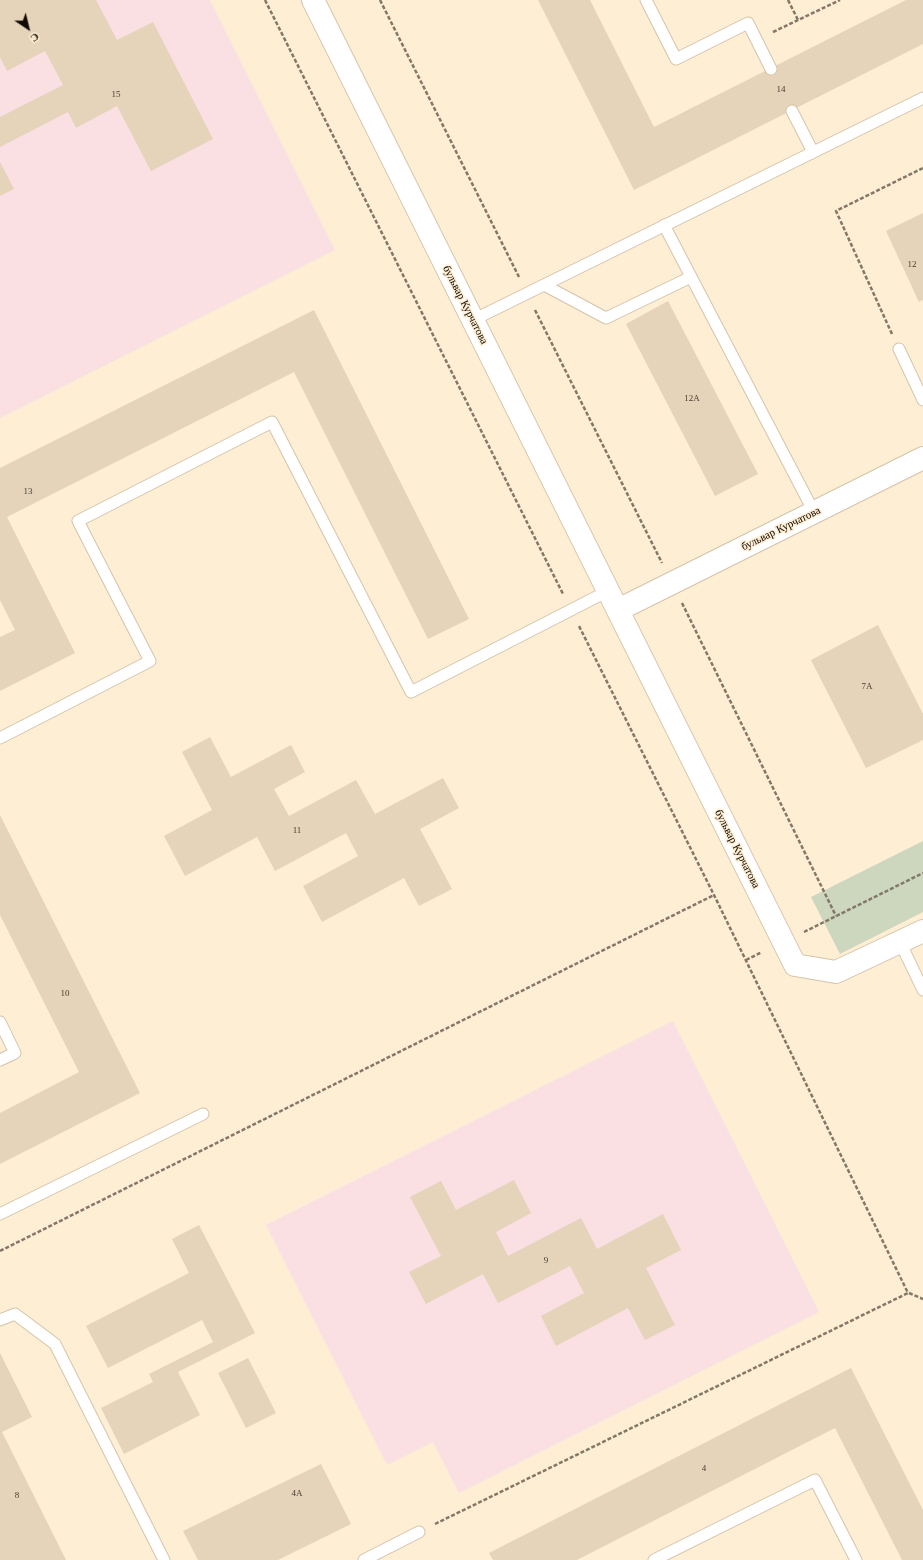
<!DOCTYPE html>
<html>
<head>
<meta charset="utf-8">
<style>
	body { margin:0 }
	#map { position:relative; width:923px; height:1560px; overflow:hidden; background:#feeed4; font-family:Georgia,serif }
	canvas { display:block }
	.north { position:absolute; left:8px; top:8px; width:40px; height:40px; -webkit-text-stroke:3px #feeed4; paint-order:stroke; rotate:145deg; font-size:11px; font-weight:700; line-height:16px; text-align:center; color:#100b04 }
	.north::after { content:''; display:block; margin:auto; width:14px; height:18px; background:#100b04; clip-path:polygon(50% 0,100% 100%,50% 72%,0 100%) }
</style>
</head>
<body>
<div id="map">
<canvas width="923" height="1560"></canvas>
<div class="north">С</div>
</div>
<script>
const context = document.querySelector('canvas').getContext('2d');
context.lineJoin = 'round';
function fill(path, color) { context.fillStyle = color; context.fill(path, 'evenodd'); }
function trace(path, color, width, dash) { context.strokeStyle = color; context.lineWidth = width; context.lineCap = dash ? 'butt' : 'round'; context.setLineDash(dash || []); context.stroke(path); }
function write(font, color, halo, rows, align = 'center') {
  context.font = font + ' Georgia,serif'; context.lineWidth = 3; context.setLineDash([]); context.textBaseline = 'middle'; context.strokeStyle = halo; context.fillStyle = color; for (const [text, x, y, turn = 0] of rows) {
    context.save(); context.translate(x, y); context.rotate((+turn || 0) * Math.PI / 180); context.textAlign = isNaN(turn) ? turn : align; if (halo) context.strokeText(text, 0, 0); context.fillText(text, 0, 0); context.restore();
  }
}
fill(new Path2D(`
	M0,0H210L335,250L0,418Z
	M673,1021L819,1312L459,1493L433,1442L387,1465L266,1225Z`), '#fadfe3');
fill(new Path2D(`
	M923,841V912L840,954L811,897Z`), '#ccd7be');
fill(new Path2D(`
	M0,0H96L117,40L153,22L213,139L151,171L117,106L76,128L68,112L0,147V117L63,85L45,51L7,71L0,57Z
	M538,0H590L654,127L906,0H923V44L634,190Z
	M0,162L14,189L0,196Z
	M923,213V300L919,302L886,231Z
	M668,301L758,474L715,496L626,324Z
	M314,310L469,619L428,639L294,372L7,517L75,653L0,691V637L15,630L0,600V468Z
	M878,625L923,714V740L866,768L811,660Z
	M210,737L231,777L291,745L305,772L274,789L289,816L356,780L375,814L443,778L459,808L420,829L452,889L419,906L404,878L322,922L303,886L358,856L346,833L275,871L257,837L185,876L164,836L212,810L182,752Z
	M0,815L140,1093L0,1164V1113L79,1072L0,915Z
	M514,1180L531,1213L496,1232L508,1256L581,1218L597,1249L663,1214L681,1250L646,1268L675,1325L645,1340L628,1308L556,1346L541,1316L584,1293L570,1266L498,1303L483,1274L426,1304L409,1272L441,1256L410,1197L441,1181L456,1210Z
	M199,1225L255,1333L178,1372L200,1415L124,1454L101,1408L153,1382L149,1374L213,1342L202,1320L108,1368L86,1326L189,1273L172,1239Z
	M0,1353L32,1417L2,1432L66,1560H0Z
	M248,1358L276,1413L246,1428L218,1373Z
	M851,1368L923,1510V1560H902L835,1428L577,1560H493L489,1553Z
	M321,1464L351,1524L278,1560H198L183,1531Z`), '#e5d3ba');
const service = new Path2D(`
	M646,0L676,59L748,23L771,69
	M792,111L813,152
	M664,225L814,512
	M544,285L606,318L691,277
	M473,320L923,98
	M899,349L923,400
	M0,738L150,661L78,521L272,422L411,692L608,591
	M900,942L923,990
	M0,1022L15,1053L0,1060
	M0,1214L203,1114
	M0,1320L15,1314L55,1344L164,1560
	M364,1560L419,1532
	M654,1560L815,1480L856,1560`);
const minor = new Path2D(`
	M313,0L795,965L836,972L923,931
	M618,610L923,458`);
trace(service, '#d3c4ab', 13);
trace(minor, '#d3c4ab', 24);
trace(new Path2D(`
	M265,0L563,594
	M380,0L519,277
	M788,0L798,20
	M773,32L840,0
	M535,310L662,563
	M892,334L836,211L923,168
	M682,603L836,916
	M804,932L923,873
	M746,960L762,952
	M0,1251L714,895
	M909,1293L923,1299
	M435,1524L908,1293L714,895L579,626`), '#827868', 2.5, [4, 2]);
trace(service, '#fff', 11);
trace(minor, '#fff', 22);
write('9px', '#453d32', null, [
	["14",781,90],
	["15",116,95],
	["12",912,265],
	["12А",692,399],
	["13",28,492],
	["7А",867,687],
	["11",297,831],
	["10",65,994],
	["9",546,1261],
	["4",704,1469],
	["4А",297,1494],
	["8",17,1496]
]);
write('11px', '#100b04', '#feeed4', [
	["бульвар Курчатова",465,305,63],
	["бульвар Курчатова",781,529,-26],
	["бульвар Курчатова",737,849,63]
]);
</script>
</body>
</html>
